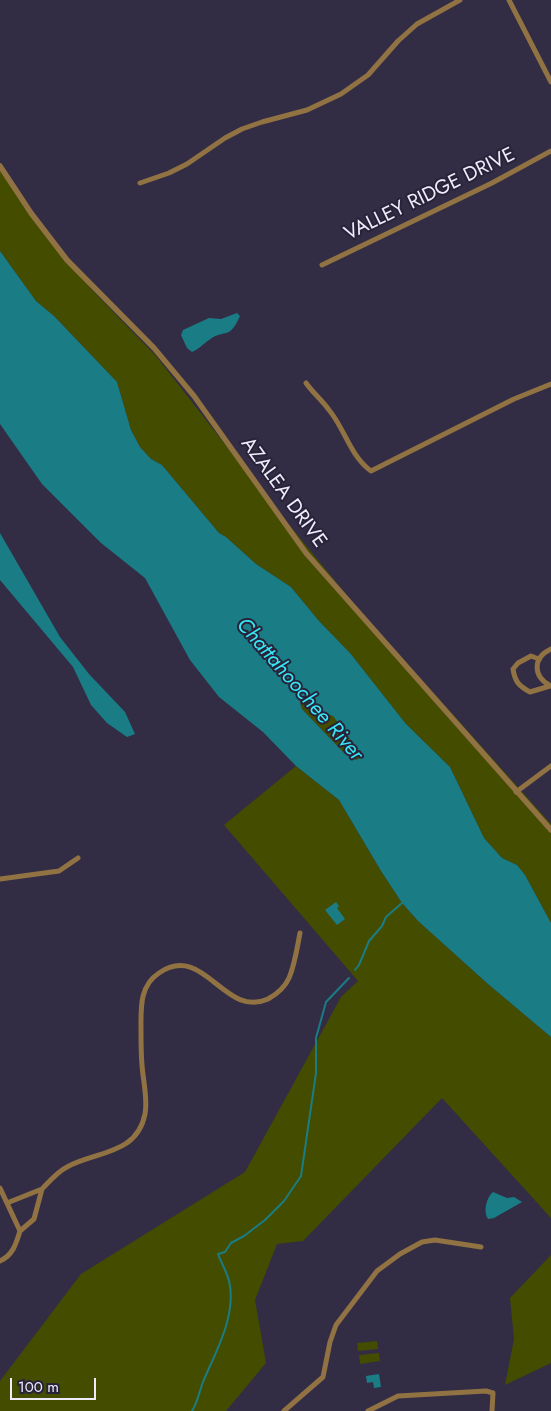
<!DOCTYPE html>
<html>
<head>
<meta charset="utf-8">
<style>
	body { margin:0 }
	#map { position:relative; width:551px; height:1411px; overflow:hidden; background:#322d44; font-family:Jost,sans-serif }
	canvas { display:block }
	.scale { position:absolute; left:10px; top:1378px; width:86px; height:22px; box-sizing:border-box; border:2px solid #eeebfa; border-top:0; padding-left:6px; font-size:15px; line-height:18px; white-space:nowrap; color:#eeebfa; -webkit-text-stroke:4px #282339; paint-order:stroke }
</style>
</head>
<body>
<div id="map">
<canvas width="551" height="1411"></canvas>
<div class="scale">100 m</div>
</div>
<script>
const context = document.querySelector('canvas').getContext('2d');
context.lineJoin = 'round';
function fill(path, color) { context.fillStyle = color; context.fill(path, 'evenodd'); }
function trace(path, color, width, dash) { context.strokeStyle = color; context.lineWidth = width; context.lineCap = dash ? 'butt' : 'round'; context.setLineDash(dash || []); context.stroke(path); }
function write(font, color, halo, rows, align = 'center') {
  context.font = font + ' Jost,sans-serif'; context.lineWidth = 4; context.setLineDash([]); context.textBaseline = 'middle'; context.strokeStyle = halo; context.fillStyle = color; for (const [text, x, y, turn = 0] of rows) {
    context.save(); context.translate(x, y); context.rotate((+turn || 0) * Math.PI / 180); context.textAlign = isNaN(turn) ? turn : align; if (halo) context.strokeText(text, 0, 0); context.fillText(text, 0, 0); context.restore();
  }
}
fill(new Path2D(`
	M0,170L27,211L92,290L156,356L263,493L354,604L551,824V923L525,875L517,865L502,858L484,838L450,767L406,724L350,653L319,621L291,587L256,564L226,537L219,533L162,465L151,459L140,447L131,430L117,382L54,316L36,301L0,251Z
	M303,701H306C314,709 322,713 333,716L360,753V758L356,760L344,753L302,709L300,703Z
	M296,766L339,800L381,871L402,903L418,921L488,984L551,1037V1218L442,1098L303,1241L277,1244L255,1300L266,1363L226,1411H0V1381L81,1274L245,1172L341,997L358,981L224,825Z
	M551,1255V1363L505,1385L514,1339L510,1298Z
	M377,1341L378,1349L358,1351L357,1343Z
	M379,1353L380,1361L360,1364L359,1355Z`), '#444c00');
fill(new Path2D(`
	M0,251L36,301L54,316L117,382L131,430L140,447L151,459L162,465L219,533L226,537L256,564L291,587L319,621L350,653L406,724L450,767L484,838L502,858L517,865L525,875L551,923V1037L488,984L418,921L402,903L381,871L339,800L296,766L263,732L219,697L190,660L145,578L101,543L42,484L0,424ZM303,701H306C314,710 322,713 333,716L360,753V758L356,760L344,753L302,709L300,703Z
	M237,313L240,316C229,341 225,328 209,340C203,344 199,349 192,352L187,348L181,335L183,330L209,318L221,319Z
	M0,533L60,637L89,674L125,712L135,734L127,737L107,723L91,705L73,667L0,580Z
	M336,902L339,906L337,908L345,919L337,925L325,910Z
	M493,1192L507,1198L514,1197L522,1202L494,1218L488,1219C483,1212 486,1198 493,1192Z
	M379,1374L381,1387L374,1388L373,1382L367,1383L366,1376Z`), '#1a7c84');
trace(new Path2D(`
	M355,970L359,965L369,941L382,926L386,917L402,903
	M192,1411C198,1402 199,1392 203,1382C215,1353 235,1319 230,1286C229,1275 222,1265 218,1254L225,1252L231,1243L244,1236L265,1220L284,1201L301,1176L316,1073V1038L326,1002L349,978`), '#1a7c84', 2);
trace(new Path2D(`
	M509,0L551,82
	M140,183L169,173L187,164L225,138L242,129L262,122L307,110L341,94L368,75L398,41L417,24L460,0
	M322,265L492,183L551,151
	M306,383C313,393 322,400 329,410C345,429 350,456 371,471L514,399L551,384
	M539,659L531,656L518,663L513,669C515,682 519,686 530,692L550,686
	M551,686C533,677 532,658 551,649
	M516,792L551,766
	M0,879L59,871L78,858
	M0,1188L20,1231C16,1244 13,1255 0,1261
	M42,1189C50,1181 57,1172 67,1167C96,1151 137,1155 145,1114C148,1098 143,1081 142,1065C141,1054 141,1042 141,1031C141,1009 139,986 159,973C204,942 224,1019 268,999C277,994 285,987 289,978C295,964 297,948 300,933
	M7,1203L42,1189L34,1219L20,1231
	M284,1411L323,1377L330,1342L336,1325L377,1271L400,1254L422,1242L435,1240L481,1247
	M368,1411L398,1396L486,1391L493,1393L492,1411`), '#917243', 5);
trace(new Path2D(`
	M0,166L31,213L67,260L154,348L194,396L306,553L551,830`), '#917243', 5.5);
write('20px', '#eeebfa', '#282339', [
	["VALLEY RIDGE DRIVE",430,195,-26],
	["AZALEA DRIVE",283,493,54]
]);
write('italic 21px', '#36e8f7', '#282339', [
	["Chattahoochee River",299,690,49]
]);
</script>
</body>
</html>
